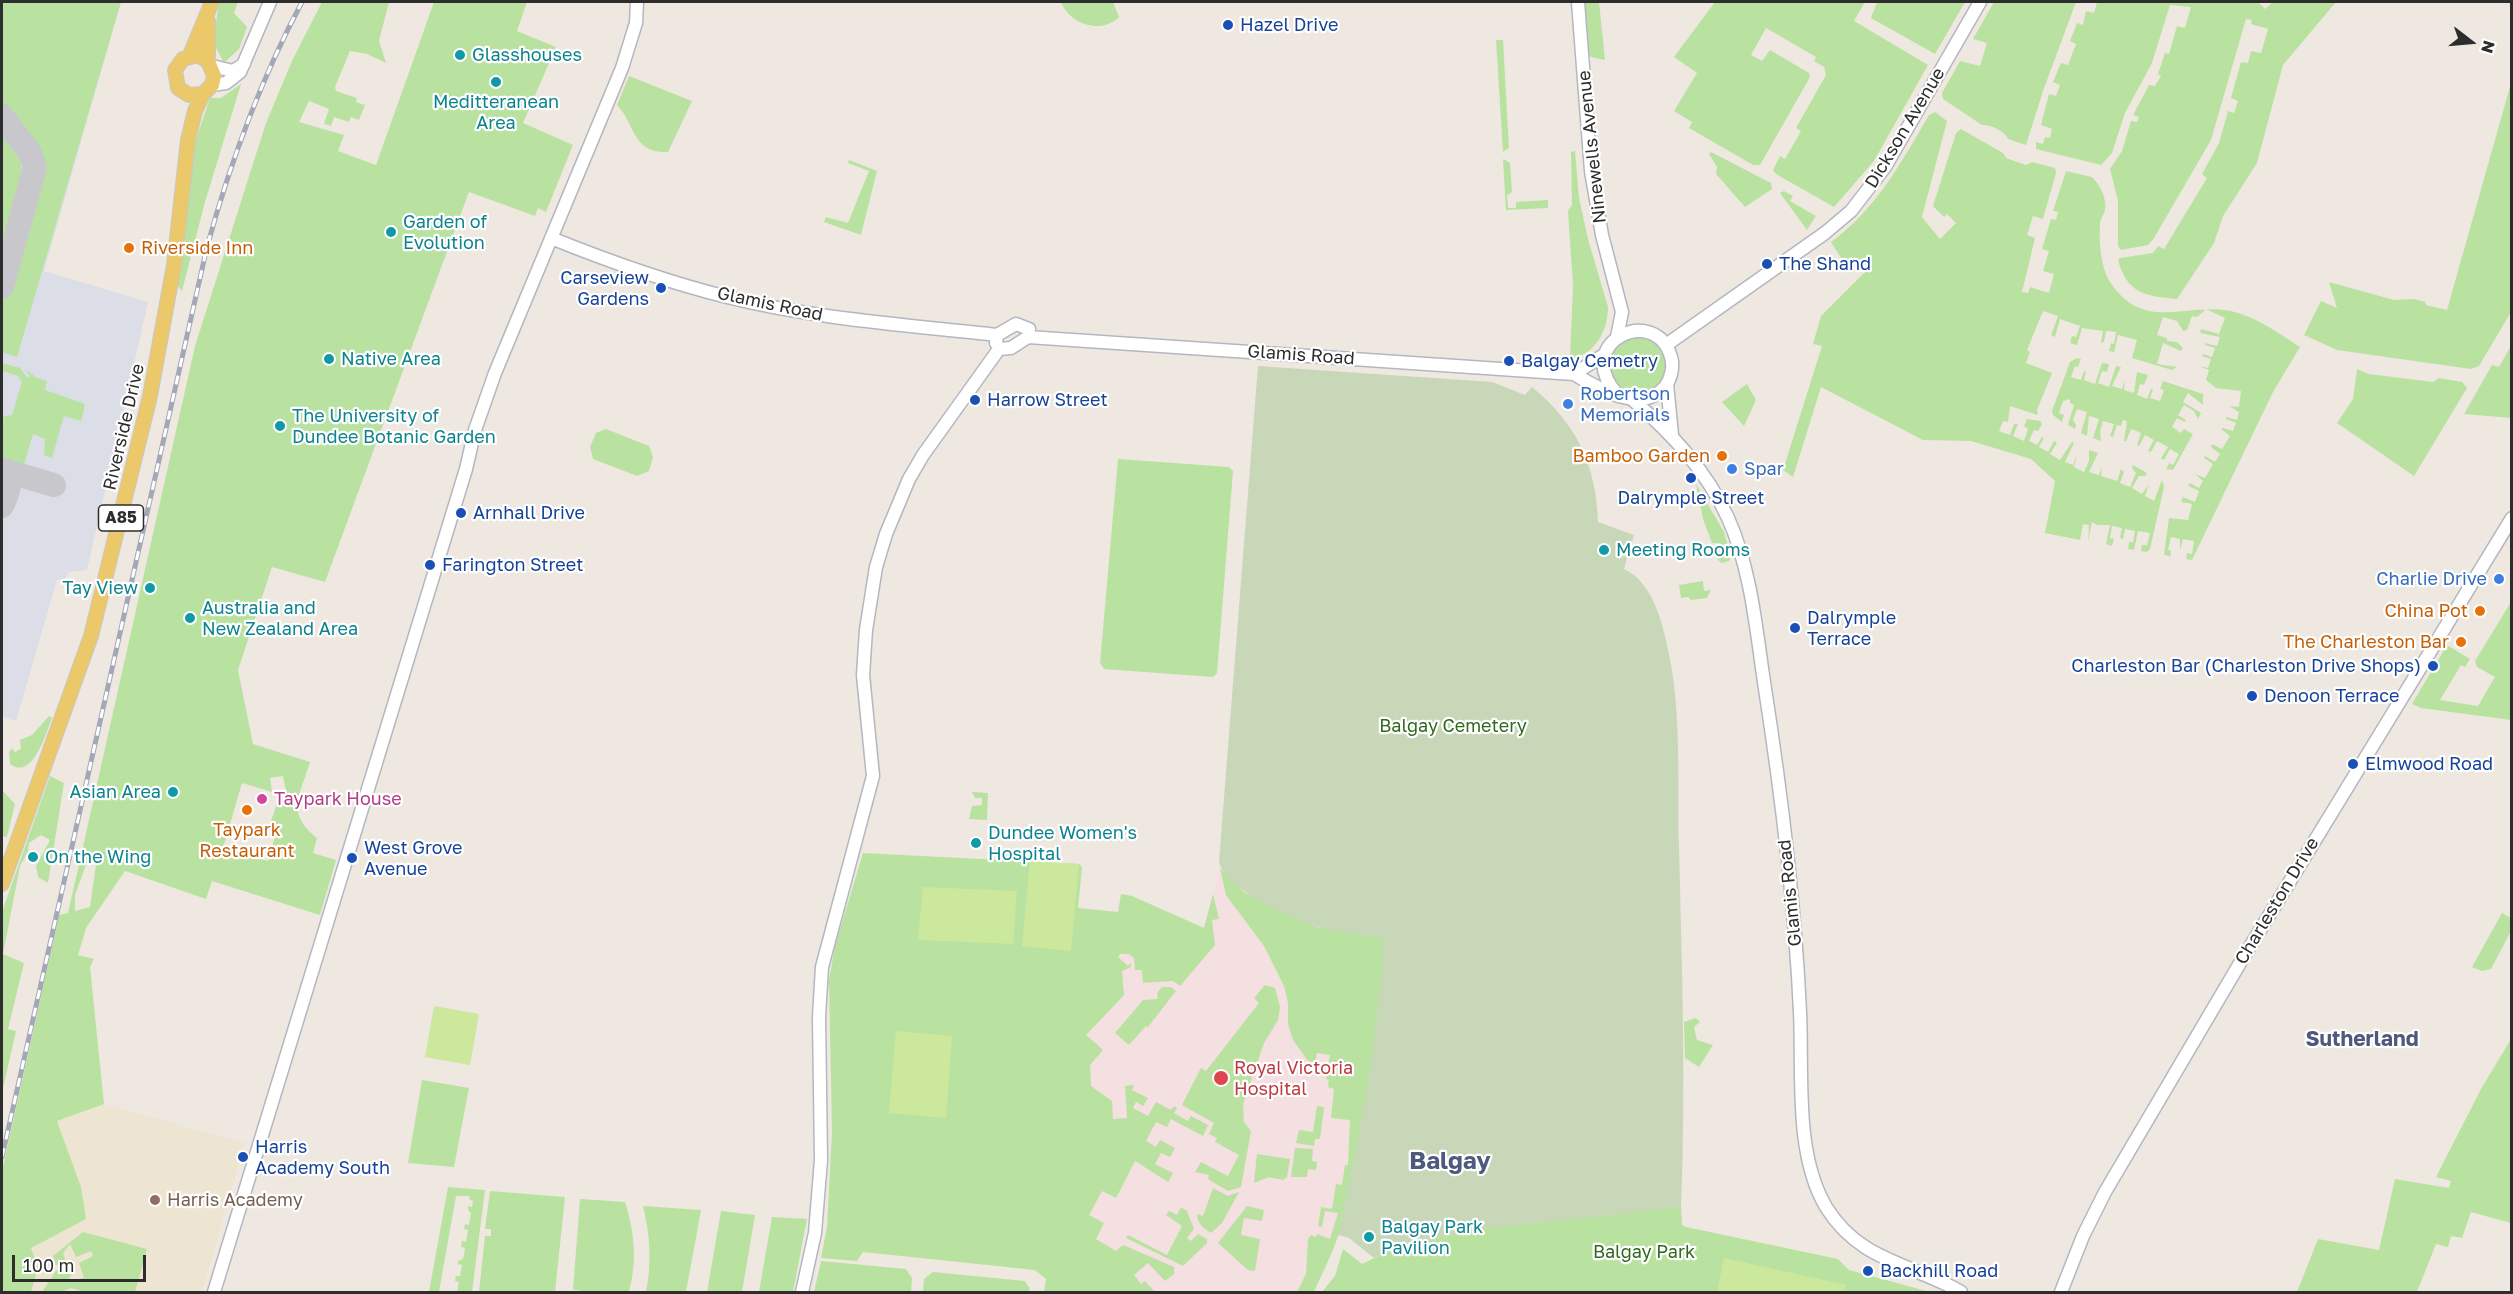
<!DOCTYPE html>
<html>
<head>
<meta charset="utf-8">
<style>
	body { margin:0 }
	#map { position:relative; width:2513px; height:1294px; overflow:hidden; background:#eee8e1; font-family:"Golos Text",sans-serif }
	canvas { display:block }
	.frame { position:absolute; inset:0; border:3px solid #2d2d2d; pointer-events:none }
	.north { position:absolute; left:2441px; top:12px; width:60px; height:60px; -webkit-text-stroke:4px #fff; paint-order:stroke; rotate:106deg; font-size:16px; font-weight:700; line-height:24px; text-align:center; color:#2d2d2d }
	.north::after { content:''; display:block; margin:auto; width:21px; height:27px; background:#2d2d2d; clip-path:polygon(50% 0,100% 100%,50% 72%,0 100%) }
	.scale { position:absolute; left:12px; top:1255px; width:134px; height:27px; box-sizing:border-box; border:3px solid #2d2d2d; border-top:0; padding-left:8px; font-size:18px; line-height:21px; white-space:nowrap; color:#2d2d2d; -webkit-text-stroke:4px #fff; paint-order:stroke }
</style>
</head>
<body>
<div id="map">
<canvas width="2513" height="1294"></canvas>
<div class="frame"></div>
<div class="north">N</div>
<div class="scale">100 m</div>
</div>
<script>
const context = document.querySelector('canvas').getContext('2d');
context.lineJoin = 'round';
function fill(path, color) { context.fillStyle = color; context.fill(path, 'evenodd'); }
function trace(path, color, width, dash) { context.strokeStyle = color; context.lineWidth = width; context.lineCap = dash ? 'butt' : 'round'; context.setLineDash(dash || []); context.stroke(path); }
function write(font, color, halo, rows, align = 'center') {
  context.font = font + ' "Golos Text",sans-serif'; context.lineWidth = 4.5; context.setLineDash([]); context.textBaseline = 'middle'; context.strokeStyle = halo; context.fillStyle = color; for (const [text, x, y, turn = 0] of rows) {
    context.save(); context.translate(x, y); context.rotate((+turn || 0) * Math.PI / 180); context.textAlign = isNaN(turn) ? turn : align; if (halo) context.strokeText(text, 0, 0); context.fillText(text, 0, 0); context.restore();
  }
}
fill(new Path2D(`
	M104,1104L245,1143L202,1292H19L31,1248L81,1187L57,1121Z`), '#eee4d2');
fill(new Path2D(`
	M1220,868L1244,892L1385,938L1338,1235L1314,1292H1044L1046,1279L1035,1270L1092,909L1118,912L1121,894L1132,896L1204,928Z`), '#f4dfe1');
fill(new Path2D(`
	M2,2H121L44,271L148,302L87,570L69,572L64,581L57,580L16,721L2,717Z`), '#dcdee7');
fill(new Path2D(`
	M2,2H121L17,357L2,352V305L42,163L2,110Z
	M219,2H238L234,13L247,27L239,49L224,63L213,42Z
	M322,2H389L379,41L386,63L367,54L350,51L335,87L336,91L357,98L356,102L365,105L359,120L351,117L349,122L334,117L331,126L324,124L329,109L309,101L299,122L344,135L338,151L376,165L434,2H527L517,31L556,47L523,123L573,145L546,212L538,208L535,216L469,192L325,582L272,567L238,670L253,744L310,762C300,796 285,812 317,838L313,853L336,860L320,915L212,881L206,899L125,871L86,928L78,955L94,959L90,967L104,1104L57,1121L81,1187L86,1219L31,1248L38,1267L31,1292H2V1171L59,915L68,913L80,860L195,346L266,123L292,61ZM283,776L286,791L281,792L270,824L278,827L268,861L223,848L242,783L272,792L270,778ZM87,862L96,864L90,907L75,911V895Z
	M1061,2H1113L1119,17C1102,35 1069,24 1061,2Z
	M1585,2H1599L1605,60L1591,57L1588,52Z
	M1715,2H1865L1854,21L1928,65L1874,161L1834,207L1776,174L1773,170L1780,156L1785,159L1801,131L1796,128L1826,75L1824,67L1814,61L1816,57L1766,28L1751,55L1762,61L1770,50L1809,73L1810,77L1760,165H1753L1689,128L1692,122L1674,111L1697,73L1674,57Z
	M1877,2H1965L1935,54L1871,18Z
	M1994,2H2076L2043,91L2026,145L2008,139C2005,131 1990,124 1982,125L1943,99L1942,93L1960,61L1980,66L1987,43L1973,39Z
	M2097,2H2258L2265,9L2273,2H2336L2283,65L2257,163L2223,216L2214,243L2177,299C2146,296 2127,294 2118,260L2120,258L2153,253L2158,246L2164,249L2207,178L2202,174L2219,143L2228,111L2234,113L2238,101L2231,98L2241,62L2248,63L2251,51L2261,53L2268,29L2251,24L2252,20L2246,19L2211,140L2154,238L2148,245L2121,250L2118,246V201L2110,169L2122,151L2131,121L2137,122L2139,117L2133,115L2149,85L2155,86L2161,76L2158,74L2165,53L2169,54L2177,26L2185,28L2191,7L2170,5L2152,63L2125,113L2112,153L2101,165L2036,149V142L2043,144L2045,137L2050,138L2052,129L2041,125L2049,94L2056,96L2060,85L2053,82L2061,63L2068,65L2076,44L2070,41L2077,23L2083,25L2086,11L2094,13Z
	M1503,40L1509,148L1503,152L1496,40Z
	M629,76L692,101L668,152C632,154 635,123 617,105Z
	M2511,83V312L2479,366L2471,369L2337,350L2304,335L2321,301L2337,308L2329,282L2394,300L2415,299L2425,302L2426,305L2447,310Z
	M241,84L205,202L182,291L176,284L192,151L210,98H221Z
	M1935,112L1947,121L1922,217L1940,239L1956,223L1947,214L1944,217L1933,206L1956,133L1961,129L2003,153L2006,158L2026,165L2032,162L2055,168L2056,173L2043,219L2033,216L2027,235L2035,238L2022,292L2028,293L2030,287L2049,293L2054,274L2043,271L2049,251L2042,249L2051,219L2056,220L2058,212L2053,211L2066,171L2092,177C2100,185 2107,198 2105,210C2104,214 2101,218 2100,223C2099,242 2100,268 2112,285C2146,332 2186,302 2231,311C2257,317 2278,333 2300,347L2273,392L2192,560L2186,559L2187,553L2192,554L2194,541L2183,539L2180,550V539L2171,537L2168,550L2171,551L2170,557L2164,554L2169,518L2188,520L2192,504L2181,502L2183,497L2195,502L2199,491L2188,486L2190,483L2199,488L2203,481L2195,474L2205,478L2213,464L2204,458L2205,456L2215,462L2220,454L2211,447L2212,444L2222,449L2230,436L2221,429L2223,428L2233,431L2236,423L2226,419V417L2237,420L2239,412L2229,406L2239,407L2241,391L2216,388L2206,380L2209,370L2198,366L2208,368L2211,359L2202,356L2203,354L2212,357L2215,348L2205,345V343L2217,346L2220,337L2200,333L2201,329L2219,334L2225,318L2206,309L2197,317L2192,316L2187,330L2183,331L2177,321L2163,317L2157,335L2167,338V341L2177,342L2183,348L2181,351L2163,343L2157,364L2177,367L2172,370L2132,358L2137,340L2118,335L2114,352L2109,351L2111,343L2114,344L2116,332L2106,331L2104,342L2101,343L2103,331L2082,328L2077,345L2070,343L2072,336L2076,337L2080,326L2060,319L2055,337L2051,335L2058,316L2043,311L2027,350L2030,352L2026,363L2052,373L2037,410L2038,415L2010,406L2008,422L2003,421L1999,431L2010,435L2014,424H2018L2013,436L2024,441L2028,429L2024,426L2027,419L2040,421L2042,424L2038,431L2034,430L2029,441L2037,445L2042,437L2044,438L2039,447L2048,452L2054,441L2057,443L2050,454L2060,460L2072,442L2074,443L2065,462L2073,465L2077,454L2074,467L2084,472L2089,461V450L2098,453L2089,472L2099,475L2102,466L2101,476L2117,481L2121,469L2124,472L2120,483L2130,487L2136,473L2132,468L2133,465L2147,473L2145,476H2139L2132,488L2142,494L2149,484L2145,496L2154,501L2162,480L2164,487L2150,549L2147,552L2141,551L2142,545H2147L2150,533L2138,531L2134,550L2128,549L2129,542H2133L2135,531L2125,529L2123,539L2120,538L2122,528L2112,526L2110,538L2114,539L2112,546L2106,544L2110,525H2097L2092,522L2088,541L2089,525L2083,524L2080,540L2045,533L2055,481L2031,459L1971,441L1923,440L1821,387L1793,477L1783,470L1822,346L1813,344L1821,316L1871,266L1841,258L1831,242C1876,209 1901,163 1929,115Z
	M2,135L20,160L23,174L2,254Z
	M1575,151L1579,198L1588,239L1608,307C1608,330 1595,356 1570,358L1573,286L1568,211L1572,205L1571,152Z
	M1711,152L1771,183L1772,189L1745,207L1716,174L1717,167L1709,154Z
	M1503,159L1510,163L1512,192L1507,195L1508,208H1516V202L1548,200V208L1506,210Z
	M849,160L877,171L861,235L824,222L826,217L848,223L869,171L848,163Z
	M1784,191L1793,196L1790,201L1816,216L1807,230L1780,193Z
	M1610 365a28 28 0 1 1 56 0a28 28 0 1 1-56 0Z
	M2511,346V418L2464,414L2492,365L2499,367Z
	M2077,358L2081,359L2078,367L2075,366L2071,377L2081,380L2084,371L2086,372L2084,380L2095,384L2102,363L2109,364L2107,372L2102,371L2098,383L2109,387L2116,366L2121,367L2112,386L2122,389L2125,380L2124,390L2134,393L2137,372L2148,375L2144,385L2140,384L2137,395L2147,399L2151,389H2153L2150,398L2160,401L2164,390L2160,389L2163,381L2203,394V405L2188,393L2183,402L2201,413L2198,419L2194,411L2184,405L2178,415L2186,420L2185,422L2177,418L2172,427L2181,433L2184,429L2193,434L2173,470L2166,469L2169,463L2173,465L2179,454L2170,449L2164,460L2161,458L2168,447L2157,441L2151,452L2148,451L2154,440L2145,435L2139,446L2137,445L2141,433L2131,429L2126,441H2124L2127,421L2123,420L2121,426L2117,425L2113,437L2110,436L2114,424L2103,421L2100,432L2101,441L2093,438L2099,419L2089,416L2087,436L2081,433L2087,412L2077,409L2073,420L2076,425L2075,429L2068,425L2074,405L2070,403V399L2063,401L2059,413L2064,415L2062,422L2053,415L2052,411L2070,362Z
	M2,363L20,368L27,378L30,376L26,370L37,378L47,381L45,390L85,404L81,421L64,416L52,458L44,455L45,439L33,434L23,468L2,463V417L12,415L22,382L18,376L2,371Z
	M2357,369L2369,374L2433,382L2439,378L2462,382L2467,388L2414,476L2337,423L2353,399Z
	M1747,384L1756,400L1744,426L1722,402Z
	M606,429L649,446L653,457L649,471L637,476L593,459L590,447L596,433Z
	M1118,459L1229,467L1233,471L1217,673L1213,677L1104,669L1100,663Z
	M1696,484L1724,532L1731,557L1729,561L1722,563L1717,559L1721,558L1719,543H1712L1703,519Z
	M1703,581L1704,591L1711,590L1707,598L1691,600L1688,597L1681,598L1679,585Z
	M2511,602V720L2421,708L2412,704L2447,645L2470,659L2465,667L2461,665L2440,700L2478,706L2495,677L2477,667L2475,661Z
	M49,716L52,718C46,733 33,781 10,764L9,752L12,748L15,752L21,749L20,740L32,735Z
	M50,776L64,783L48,883L38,877L36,866L50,840L41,835L29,843L28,852L20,866L3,954L24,963L8,1029L16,1031L2,1093V912Z
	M3,791L15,804L7,837L2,836Z
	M972,792L988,793L987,820L969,819L972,806L982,805V798H975Z
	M863,853L1079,864L1082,867L1078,908L1118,912L1121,894L1132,896L1204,928L1213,894L1219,919L1212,920L1215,945L1180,986L1173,981L1143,983L1142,970H1135L1134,958L1129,954H1120L1118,957L1128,966L1131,963V967L1122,971L1124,995L1086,1035L1103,1050L1090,1065L1091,1086L1112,1101L1113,1119L1127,1118L1125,1086L1134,1085L1132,1090L1148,1098L1143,1106L1136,1102L1133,1108L1148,1116L1156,1102L1171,1110L1174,1106L1177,1108L1174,1113L1188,1121L1191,1116L1208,1125L1203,1136L1171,1119L1167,1127L1156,1122L1146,1141L1156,1147L1160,1140L1175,1148L1170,1157L1161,1153L1155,1164L1173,1173L1168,1182L1135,1161L1116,1198L1102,1191L1089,1215L1104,1223L1096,1239L1116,1251L1123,1245L1174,1267V1274L1165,1281L1148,1263L1134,1275L1141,1284L1145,1281L1155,1292H1044L1046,1279L1035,1270L863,1252L857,1261L821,1258L827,1227L832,1132L829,980L835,946Z
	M1220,868L1244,892L1317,927L1385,938C1377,1036 1365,1138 1339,1233C1333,1253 1322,1273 1314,1292H1297L1306,1274L1308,1239L1311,1235L1316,1237L1317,1234L1330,1239L1338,1213L1325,1211L1322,1227L1318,1226L1321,1207L1332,1209L1336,1184L1342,1185L1345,1165H1348L1350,1120L1331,1118L1334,1089L1328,1087L1329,1080L1326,1079L1330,1055L1317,1053L1315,1063L1308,1061L1293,1040L1288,1024V1003L1284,986L1264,946L1226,895Z
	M2502,913L2511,918V931L2491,969L2482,971L2472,967Z
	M1265,985L1275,988L1280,1007L1278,1020L1264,1043L1243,1104L1244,1122L1251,1131L1241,1187L1228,1191L1208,1179L1209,1175L1195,1172L1201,1162L1228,1176L1239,1155L1215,1142L1217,1138L1209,1134L1214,1123L1182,1105L1201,1068L1206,1071L1259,1003L1254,998Z
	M1162,987H1171L1176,991L1148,1027L1146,1026L1129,1045L1115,1033L1143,1000L1158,999L1157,993Z
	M1696,1018L1700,1022L1694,1027L1697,1040L1713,1045L1699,1067L1685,1058L1684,1022Z
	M2511,1039V1223L2471,1212L2462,1238L2451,1236L2448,1247L2436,1244L2417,1292H2297L2318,1239L2379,1250L2395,1179L2449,1188L2451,1181L2436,1177L2481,1089Z
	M422,1080L469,1088L454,1167L408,1163Z
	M1317,1106L1324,1107L1320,1139H1315L1314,1146L1296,1143L1299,1130L1313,1132Z
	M1295,1148L1313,1149L1312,1161L1317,1162L1316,1170L1308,1169L1307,1177H1291Z
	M1257,1154L1290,1159L1287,1177L1283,1180L1269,1177L1254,1183Z
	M448,1187L485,1190L472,1292H457L459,1282L455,1281L456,1276H460L462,1265L458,1264V1261L463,1259L465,1248L461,1247L462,1241L466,1242L468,1230L464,1229L465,1224L469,1225L471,1213L468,1210V1206L472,1207L473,1201L470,1200L469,1196H456L439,1292H429Z
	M1213,1188L1228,1196L1239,1192L1222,1223L1211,1233C1204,1228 1197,1224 1197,1214L1203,1216Z
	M490,1191L565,1197L555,1292H479L485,1236H491V1229H485Z
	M580,1199L625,1202C635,1233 637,1262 629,1292H580L579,1290H573Z
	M643,1206L701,1210L686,1292H646C652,1263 650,1235 643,1206Z
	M1247,1206L1264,1210L1262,1221L1244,1218L1241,1235L1260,1239L1255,1271L1248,1270L1218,1243Z
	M1181,1207L1187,1211L1194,1229L1187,1238L1191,1241L1198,1234L1207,1239V1243L1183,1266L1126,1238L1128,1235L1167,1255L1182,1226L1166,1215L1169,1211L1177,1215Z
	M1670,1207H1681L1682,1225L1686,1227L1838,1259L1849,1270L1930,1292H1322L1335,1276L1343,1249L1362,1264C1456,1217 1568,1221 1670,1207Z
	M721,1211L755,1215L742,1292H707Z
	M772,1217L807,1219L793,1292H759Z
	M83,1232L147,1249L135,1292H84L71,1288L61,1292H42L56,1271L69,1267L71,1275L68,1281L84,1278L79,1263L93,1256L91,1251L76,1257L70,1244L63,1253L66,1262L56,1265L53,1256Z
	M821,1261L906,1269L912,1278L911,1292H814Z
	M933,1272L1025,1281L1030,1289L1029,1292H923L924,1279Z`), '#b9e2a0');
fill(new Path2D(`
	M1258,366L1492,382L1525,395L1532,387C1577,424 1596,465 1598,522L1634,535L1624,569C1653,582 1663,624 1669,654C1682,717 1677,784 1679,848C1682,968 1686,1087 1681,1207L1468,1231L1408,1244L1374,1258L1349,1238L1338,1235C1360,1137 1378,1038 1384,938C1363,934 1337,934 1316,926C1291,918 1223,888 1219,861Z`), '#c9d7b9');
fill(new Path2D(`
	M1030,861L1079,864L1071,951L1022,946Z
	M923,887L1017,891L1013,944L918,940Z
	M434,1006L479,1014L470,1065L425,1057Z
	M896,1031L952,1036L946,1118L889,1113Z
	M1724,1258L1846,1285L1844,1292H1717Z`), '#cbe89d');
trace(new Path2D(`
	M2,116L30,153L35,167L2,287
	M2,469C15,477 8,494 2,506
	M3,470L54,485`), '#c8c8cc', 24);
const secondary = new Path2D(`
	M1578,2L1591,171L1602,235L1622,312L1617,337
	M212,66L233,71L244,64
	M212,85L226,83L240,72L270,2
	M551,238C608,261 667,282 727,297C816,319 907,325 997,335
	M996,343L997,335L1016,324L1029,329L1028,337
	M1666,345L1825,233L1851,211L1885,167L1980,2
	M999,349L1011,348L1028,337L1574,374C1599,389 1641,414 1665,387C1671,379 1674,366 1671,357C1656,303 1571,342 1617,394
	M1574,374L1605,354
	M1667,384L1672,435
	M1633,400C1673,435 1706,470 1728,518C1751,569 1756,628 1764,682C1781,791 1795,902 1800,1012C1803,1073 1794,1153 1826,1207C1860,1262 1911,1263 1961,1292
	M214,1292L466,469L475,430L495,373L622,68L636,23L637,2
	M802,1292L815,1233L821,1160L819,1017L822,967L873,776L863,675L866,630L876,567L886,534L909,479L923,455L999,349
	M2061,1292L2083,1236L2105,1192L2240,963L2512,518`);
const primary = new Path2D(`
	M208,21V61
	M190,55L212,2
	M2,884L91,636L150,396L174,265L188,140L195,111L203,94L212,85L214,76L208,61L197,55L183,59L175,70L178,88L189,95L203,94`);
trace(secondary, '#b4b7c0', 15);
trace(primary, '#c8c8c8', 16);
trace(secondary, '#fff', 12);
trace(primary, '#ebc869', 14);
const rail = new Path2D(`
	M2,1157L207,247C230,163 261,79 302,2`);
trace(rail, '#a3a7b7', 5);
trace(rail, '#fff', 3, [9]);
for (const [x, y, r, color] of [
	[1228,25,6,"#1a4fb4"],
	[460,55,6,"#0f9aa8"],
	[496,82,6,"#0f9aa8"],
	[391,232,6,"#0f9aa8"],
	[129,248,6,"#e8710a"],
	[1767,264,6,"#1a4fb4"],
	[661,288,6,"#1a4fb4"],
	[329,359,6,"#0f9aa8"],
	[1509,361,6,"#1a4fb4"],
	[975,400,6,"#1a4fb4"],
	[1568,404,6,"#3f7fe0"],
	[280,426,6,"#0f9aa8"],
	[1722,456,6,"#e8710a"],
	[1732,469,6,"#3f7fe0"],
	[1691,478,6,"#1a4fb4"],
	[461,513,6,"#1a4fb4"],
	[1604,550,6,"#0f9aa8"],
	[430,565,6,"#1a4fb4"],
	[2499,579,6,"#3f7fe0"],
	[150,588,6,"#0f9aa8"],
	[2480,611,6,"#e8710a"],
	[190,618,6,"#0f9aa8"],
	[1795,628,6,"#1a4fb4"],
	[2461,642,6,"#e8710a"],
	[2433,666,6,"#1a4fb4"],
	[2252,696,6,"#1a4fb4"],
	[2353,764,6,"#1a4fb4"],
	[173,792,6,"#0f9aa8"],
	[262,799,6,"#d1479c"],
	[247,810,6,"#e8710a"],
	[976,843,6,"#0f9aa8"],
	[33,857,6,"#0f9aa8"],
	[352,858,6,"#1a4fb4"],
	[1221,1078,8,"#e0444e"],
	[243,1157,6,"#1a4fb4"],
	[155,1200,6,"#8d6e63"],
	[1369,1237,6,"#0f9aa8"],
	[1868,1271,6,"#1a4fb4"]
]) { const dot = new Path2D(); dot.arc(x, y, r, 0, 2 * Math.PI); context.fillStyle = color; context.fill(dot); trace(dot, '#fff', 2); }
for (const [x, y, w] of [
	[121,518,45]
]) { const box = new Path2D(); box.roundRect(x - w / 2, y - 13, w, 26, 4.5); context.fillStyle = '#fff'; context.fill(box); trace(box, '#2d2d2d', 1.5); }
write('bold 16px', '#2d2d2d', null, [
	["A85",121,518]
]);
write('18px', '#164399', '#fff', [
	["Hazel Drive",1240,25],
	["The Shand",1779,264],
	["Carseview",649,278,"right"],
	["Gardens",649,299,"right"],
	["Balgay Cemetry",1521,361],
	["Harrow Street",987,400],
	["Dalrymple Street",1691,498,"center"],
	["Arnhall Drive",473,513],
	["Farington Street",442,565],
	["Dalrymple",1807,618],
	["Terrace",1807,639],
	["Charleston Bar (Charleston Drive Shops)",2421,666,"right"],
	["Denoon Terrace",2264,696],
	["Elmwood Road",2365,764],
	["West Grove",364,848],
	["Avenue",364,869],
	["Harris",255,1147],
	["Academy South",255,1168],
	["Backhill Road",1880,1271]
], 'left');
write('18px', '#0d838f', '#fff', [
	["Glasshouses",472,55],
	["Meditteranean",496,102,"center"],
	["Area",496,123,"center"],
	["Garden of",403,222],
	["Evolution",403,243],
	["Native Area",341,359],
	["The University of",292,416],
	["Dundee Botanic Garden",292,437],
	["Meeting Rooms",1616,550],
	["Tay View",138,588,"right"],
	["Australia and",202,608],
	["New Zealand Area",202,629],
	["Asian Area",161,792,"right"],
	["Dundee Women's",988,833],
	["Hospital",988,854],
	["On the Wing",45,857],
	["Balgay Park",1381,1227],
	["Pavilion",1381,1248]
], 'left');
write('18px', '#2d2d2d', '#fff', [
	["Dickson Avenue",1905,128,-59],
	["Ninewells Avenue",1592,147,-96],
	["Glamis Road",770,304,12],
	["Glamis Road",1301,355,4],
	["Riverside Drive",124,427,-77],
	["Glamis Road",1790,893,-96],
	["Charleston Drive",2277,901,-59]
]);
write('18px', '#c56008', '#fff', [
	["Riverside Inn",141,248,"left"],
	["Bamboo Garden",1710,456],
	["China Pot",2468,611],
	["The Charleston Bar",2449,642],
	["Taypark",247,830,"center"],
	["Restaurant",247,851,"center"]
], 'right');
write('18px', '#366cbe', '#fff', [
	["Robertson",1580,394],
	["Memorials",1580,415],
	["Spar",1744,469],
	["Charlie Drive",2487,579,"right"]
], 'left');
write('18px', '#31691f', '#fff', [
	["Balgay Cemetery",1453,726],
	["Balgay Park",1644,1252]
]);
write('18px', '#b23c85', '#fff', [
	["Taypark House",274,799]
], 'left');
write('18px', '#be3a42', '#fff', [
	["Royal Victoria",1234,1068],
	["Hospital",1234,1089]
], 'left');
write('18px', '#785e54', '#fff', [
	["Harris Academy",167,1200]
], 'left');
write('bold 21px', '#4f597d', '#fff', [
	["Sutherland",2362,1039]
]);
write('bold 24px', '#4f597d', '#fff', [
	["Balgay",1450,1161]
]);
</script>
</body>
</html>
